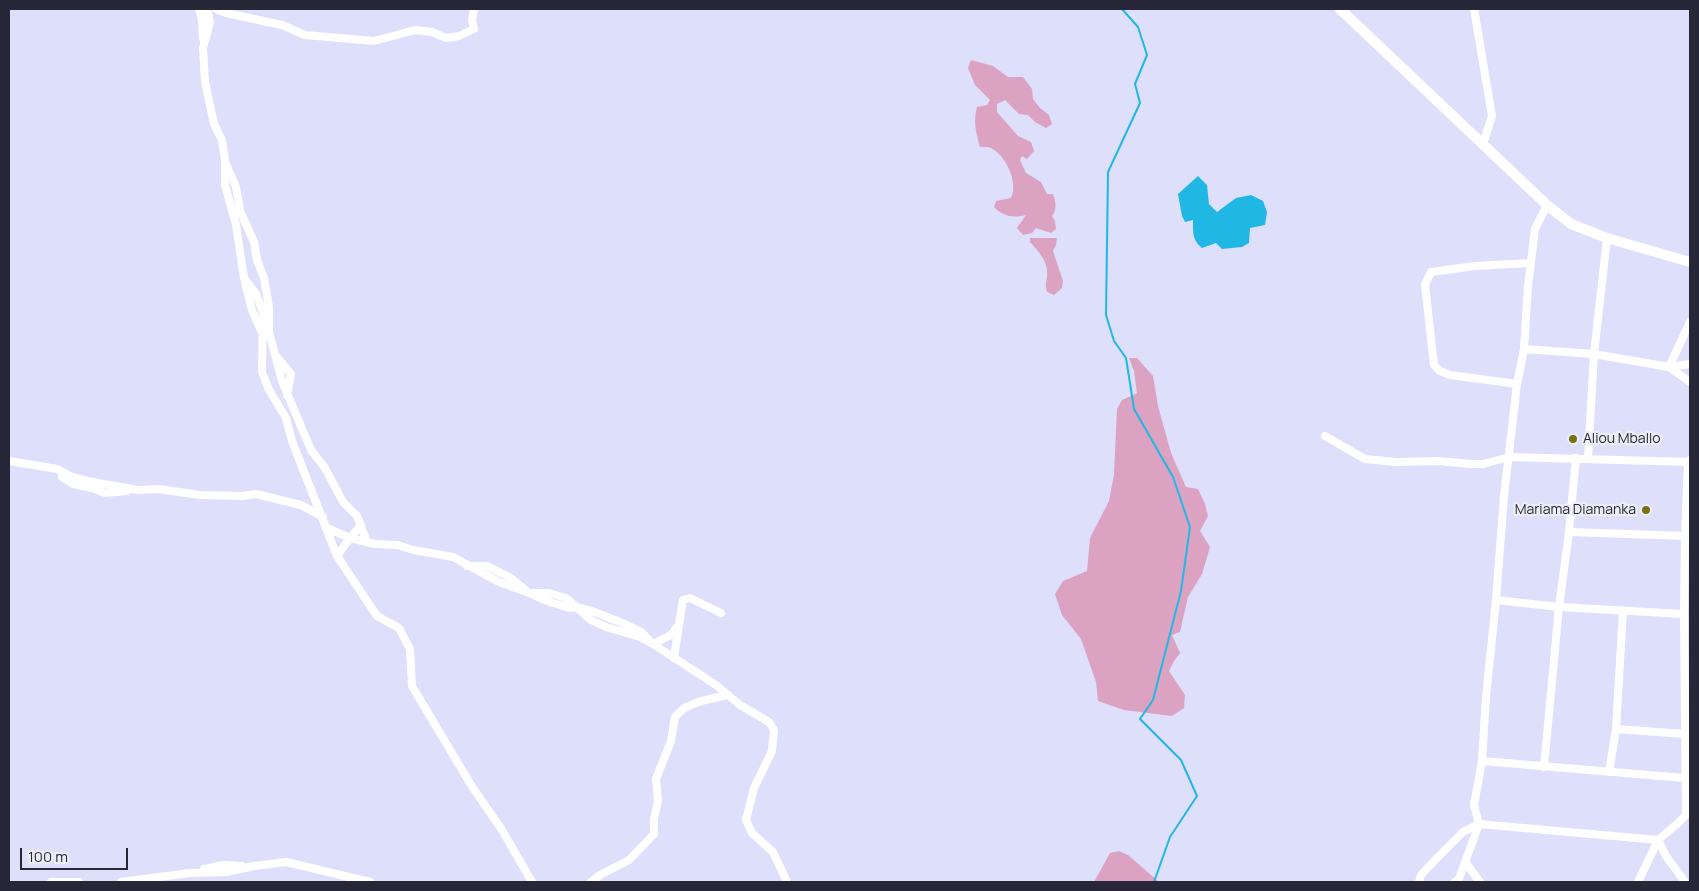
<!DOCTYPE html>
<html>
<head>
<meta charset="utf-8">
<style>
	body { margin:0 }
	#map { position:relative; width:1699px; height:891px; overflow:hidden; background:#dedffb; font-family:Manrope,sans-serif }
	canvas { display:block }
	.frame { position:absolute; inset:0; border:10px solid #272738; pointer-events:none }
	.scale { position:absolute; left:20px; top:848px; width:108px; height:22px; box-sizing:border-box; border:2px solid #272738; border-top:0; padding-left:6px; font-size:15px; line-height:18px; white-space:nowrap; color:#272738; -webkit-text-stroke:4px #eeeef7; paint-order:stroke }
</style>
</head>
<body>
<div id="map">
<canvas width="1699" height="891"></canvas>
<div class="frame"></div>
<div class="scale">100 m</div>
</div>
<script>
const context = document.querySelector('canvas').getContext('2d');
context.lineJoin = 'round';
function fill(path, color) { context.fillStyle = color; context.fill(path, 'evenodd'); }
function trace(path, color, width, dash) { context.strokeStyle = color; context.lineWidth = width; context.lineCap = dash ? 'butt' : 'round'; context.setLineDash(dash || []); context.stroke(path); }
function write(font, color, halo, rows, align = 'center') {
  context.font = font + ' Manrope,sans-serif'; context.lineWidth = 4.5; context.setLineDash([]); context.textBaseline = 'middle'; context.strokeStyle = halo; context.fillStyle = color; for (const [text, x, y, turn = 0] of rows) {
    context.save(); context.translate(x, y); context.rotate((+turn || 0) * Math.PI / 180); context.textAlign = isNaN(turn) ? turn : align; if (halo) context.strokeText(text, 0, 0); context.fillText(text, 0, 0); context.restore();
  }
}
fill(new Path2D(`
	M971,60L993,66L1008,77H1023L1032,89L1033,99L1040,108L1049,115L1052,124L1046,128L1035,122L1028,115L1019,114L1005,100L997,104V112L1018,136L1031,142L1034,151L1027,159L1022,156L1020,160L1026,173L1041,182L1047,194H1053C1056,202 1057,210 1052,216L1055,221L1056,229L1051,233L1036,228L1032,233L1023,235L1017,228L1026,215C1013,218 1004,217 994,207L996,201L1011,198C1019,183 1005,152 988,147C986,147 983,147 980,147C976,133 973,121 977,107L987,105L990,100L975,85L968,68Z
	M1030,238H1057L1056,245L1053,251L1063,281L1062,288L1054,295L1047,292C1044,281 1048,280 1047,271C1047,260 1037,250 1030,242Z
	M1129,358H1137L1153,376L1158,406L1171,453L1186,487L1198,489L1205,504L1208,516L1200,531L1210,547L1202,574L1188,597L1180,632L1172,635L1180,653L1174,661L1169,671L1185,695L1184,708L1172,716L1124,710L1098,701L1096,682L1081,639L1062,615L1055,594L1063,581L1087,571L1090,538L1109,501L1114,475L1117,409L1122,400L1137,393L1134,371Z
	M1119,851L1128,855L1159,882H1094L1110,853Z`), '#dca2c2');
fill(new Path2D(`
	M1198,176L1207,185L1209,204L1217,212L1236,198L1251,195L1263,201L1267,212L1265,225L1250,228L1249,243L1242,247L1222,249L1216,243L1202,248C1192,240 1193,232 1193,220L1185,222L1182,216L1178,194Z`), '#20b7e5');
trace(new Path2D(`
	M1122,9L1138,27L1147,55L1135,84L1140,103L1108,172L1106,315L1114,341L1126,358L1134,409L1173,477L1190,527L1181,591L1153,700L1140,719L1181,760L1197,796L1170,837L1154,882`), '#20b7e5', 2);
trace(new Path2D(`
	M199,9L202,20L203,38
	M207,9L210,22L203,48L205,82L214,124L222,140L225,160V185L236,225L244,278L256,294L263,312L262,372L269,390L286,418L292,441L337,556L377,616L399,628L410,649L412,686L471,785L502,830L532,882
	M216,9L226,13L282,25L305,35L374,41L415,30L432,32L446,38L459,36L474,29L472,20L474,9
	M1474,9L1492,116L1483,144
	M226,164L236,187L240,211L254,242L257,260L264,278L269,307V332L282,381L311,450L325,468L343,502L357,516L367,542
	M245,283L252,310L261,331
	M1524,349L1594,354L1669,367L1690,322
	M277,357L291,374L287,395
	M1690,364L1669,367L1690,382
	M1517,384L1450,375L1440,371L1434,365L1425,285L1431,272L1475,266L1530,263
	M1325,436L1365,459L1396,462L1438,461L1471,464H1483L1509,457L1690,462
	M1588,459L1594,354L1607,238
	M9,461L57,469L70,476L92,482L138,490L158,489L200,495L243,496L256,494L301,505L323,517
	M62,477L73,484L92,488L105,493L127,491
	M327,528L350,538L375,544L398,545L413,550L453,557L499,582L529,593H549L566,598L591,620L606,627L640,637L653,644L671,635L679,624L683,600L690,598L721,613
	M1569,532L1685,536
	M337,556L350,538L361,525
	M467,566H487L511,578L529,593L550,602L569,608L577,607L592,611L625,624L641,632L653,644L716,685L740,705L769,722L774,730L772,751L754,788L746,820L752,833L773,852L787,882
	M1496,600L1559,607L1684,614
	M674,658L679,625
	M1616,729L1685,734
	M1482,761L1685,778
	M1544,767L1559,607L1569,532L1576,458
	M1609,772L1616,729L1623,611
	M1658,840L1666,856L1685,882
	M1465,862L1480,882
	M204,869L224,865L242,866
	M51,882H79
	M121,882L190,873L226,872L254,866L286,862L370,882
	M591,882L600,875L629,860L654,834V819L658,801L656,779L671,741L675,717L684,708L701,701L728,695
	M1419,882L1421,875L1439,856L1463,832L1479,824L1658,840L1677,824L1686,815L1684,614L1685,536L1688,462L1690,460
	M1455,882L1459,879L1479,824L1474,805L1482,761L1486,697L1496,600L1504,496L1517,384L1524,349L1528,286L1535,229L1547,205
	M1638,882L1658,840`), '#fff', 8);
trace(new Path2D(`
	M1340,9L1547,205L1571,224L1607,238L1690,262`), '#fff', 10);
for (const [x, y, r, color] of [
	[1573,439,5,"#777113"],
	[1646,510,5,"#777113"]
]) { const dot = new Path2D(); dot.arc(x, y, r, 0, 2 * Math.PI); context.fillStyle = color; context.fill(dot); trace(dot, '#eeeef7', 2); }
write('14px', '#272738', '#eeeef7', [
	["Aliou Mballo",1583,439],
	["Mariama Diamanka",1636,510,"right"]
], 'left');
</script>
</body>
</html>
